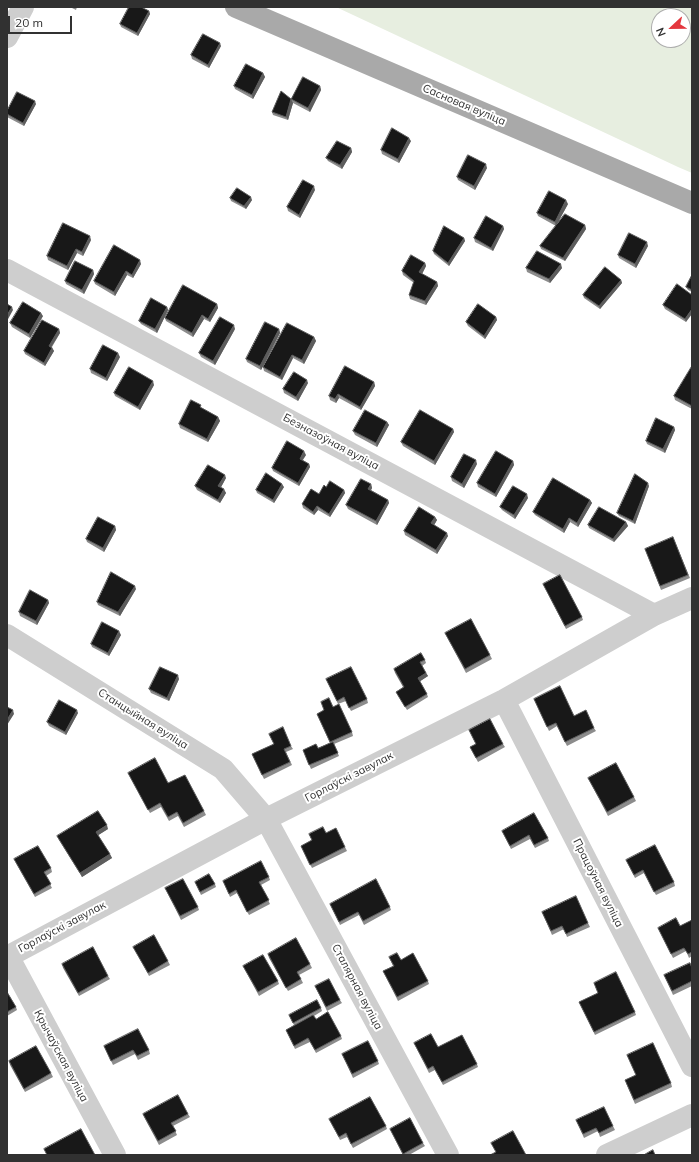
<!DOCTYPE html>
<html>
<head>
<meta charset="utf-8">
<style>
	body { margin:0 }
	#map { position:relative; width:699px; height:1162px; overflow:hidden; background:#fff; font-family:Mulish,sans-serif }
	canvas { display:block }
	.frame { position:absolute; inset:0; border:8px solid #313131; pointer-events:none }
	.north { position:absolute; left:651px; top:8px; width:40px; height:40px; box-sizing:border-box; background:#fff; border:1px solid #adadad; border-radius:50%; rotate:248deg; font-size:11px; font-weight:700; line-height:16px; text-align:center; color:#313131 }
	.north::after { content:''; display:block; margin:auto; width:14px; height:18px; background:#e4373e; clip-path:polygon(50% 0,100% 100%,50% 72%,0 100%) }
	.scale { position:absolute; left:8px; top:16px; width:64px; height:18px; box-sizing:border-box; border:2px solid #313131; border-top:0; padding-left:5px; font-size:12px; line-height:14px; white-space:nowrap; color:#313131; -webkit-text-stroke:3px #fff; paint-order:stroke }
</style>
</head>
<body>
<div id="map">
<canvas width="699" height="1162"></canvas>
<div class="frame"></div>
<div class="north">N</div>
<div class="scale">20 m</div>
</div>
<script>
const context = document.querySelector('canvas').getContext('2d');
context.lineJoin = 'round';
function fill(path, color) { context.fillStyle = color; context.fill(path, 'evenodd'); }
function trace(path, color, width, dash) { context.strokeStyle = color; context.lineWidth = width; context.lineCap = dash ? 'butt' : 'round'; context.setLineDash(dash || []); context.stroke(path); }
function write(font, color, halo, rows, align = 'center') {
  context.font = font + ' Mulish,sans-serif'; context.lineWidth = 4; context.setLineDash([]); context.textBaseline = 'middle'; context.strokeStyle = halo; context.fillStyle = color; for (const [text, x, y, turn = 0] of rows) {
    context.save(); context.translate(x, y); context.rotate((+turn || 0) * Math.PI / 180); context.textAlign = isNaN(turn) ? turn : align; if (halo) context.strokeText(text, 0, 0); context.fillText(text, 0, 0); context.restore();
  }
}
fill(new Path2D(`
	M336,7H692V173L678,167ZM659,16H683V40H659Z`), '#e7eee0');
trace(new Path2D(`
	M7,37L23,7
	M7,270L654,615
	M7,635L223,769L266,819L448,1155
	M504,700L692,1066
	M8,956L115,1155
	M7,957L266,819L504,700L654,615L692,598
	M607,1155L692,1115`), '#cecece', 22);
trace(new Path2D(`
	M236,7L692,203`), '#a9a9a9', 22);
fill(new Path2D(`
	M70,7H77L76,10Z
	M149,11L150,14L138,36L121,27L120,24Z
	M221,46L209,68L192,59L191,55Z
	M263,73L265,77L253,99L235,89L234,86Z
	M320,86L321,90L310,112L293,103L288,120L273,115L272,112L291,99Z
	M36,104L24,126L7,117V111Z
	M411,141L399,163L382,154L381,150Z
	M351,148L352,152L342,169L328,161L326,158Z
	M487,168L475,190L458,180L457,177Z
	M315,190L300,218L288,211L287,207Z
	M230,198L252,200L246,209L231,201Z
	M568,204L557,224L585,225L586,229L565,261L541,249L540,246L556,226L538,216L537,213Z
	M503,226L504,229L493,251L475,242L474,238Z
	M464,238L465,241L449,266L434,254L433,251Z
	M91,240L83,256L77,253L68,270L48,260L47,256Z
	M648,246L636,268L619,258L618,255Z
	M425,263L426,266L422,274L437,282L438,286L426,305L410,299L409,295L414,283L403,275L402,271Z
	M141,264L133,278L127,275L115,296L95,284L94,281Z
	M526,268H562L550,283L527,272Z
	M93,270L94,274L84,294L66,284L65,281Z
	M692,275V292L688,290L686,287Z
	M621,280L622,283L600,309L584,298L583,295Z
	M692,295L686,322L665,309L663,305Z
	M217,304L218,308L210,322L204,319L193,337L166,321L165,318Z
	M167,307L168,310L157,333L141,324L139,321Z
	M43,316L30,338L12,327L10,323Z
	M496,317L497,320L485,339L468,326L466,322Z
	M59,329L60,333L52,347L54,351L45,366L25,354L24,351Z
	M235,329L215,365L201,357L199,353Z
	M279,329L280,333L261,370L247,362L246,359Z
	M314,337L316,341L304,364L293,358L282,380L264,371L263,367Z
	M120,357L107,381L91,373L90,369Z
	M692,366V409L675,400L674,396Z
	M374,382L375,386L361,410L339,398L336,403L330,400L329,396Z
	M308,383L298,401L284,393L283,389Z
	M154,385L140,410L115,396L114,393Z
	M202,408L218,417L220,421L208,442L180,428L179,424Z
	M387,422L389,425L377,447L355,435L353,431Z
	M674,427L675,430L665,453L647,444L646,441Z
	M453,429L454,432L435,465L403,446L401,442Z
	M306,455L303,460L309,464L310,467L299,486L273,471L272,468Z
	M513,461L514,465L496,497L478,487L477,483Z
	M477,464L464,488L452,481L451,477Z
	M226,478L221,487L226,493L220,503L197,490L195,486Z
	M371,484L372,488L371,490L388,500L389,503L377,525L348,509L346,505Z
	M649,486L635,524L619,516L617,513Z
	M284,487L274,503L257,493L256,490Z
	M326,487L344,490L345,493L330,517L318,510L314,515L303,508L302,504L319,494Z
	M528,498L515,519L502,510L500,507Z
	M590,500L592,503L578,527L570,522L564,533L535,515L533,512Z
	M435,517L437,520L434,525L448,536L437,554L405,535L404,531Z
	M626,522L628,526L614,542L589,528L588,525Z
	M115,526L116,530L104,552L87,542L86,539Z
	M673,537L690,578L661,590L645,549Z
	M543,584L582,617L583,620L566,629Z
	M136,589L120,616L98,605L97,602Z
	M48,600L49,603L37,625L20,616L19,612Z
	M445,633L490,655L492,659L466,673L447,637Z
	M121,635L109,656L92,647L91,644Z
	M425,660L426,663L422,666L428,676L420,681L427,694L428,697L407,710L398,695L396,692L403,687L395,673L394,669Z
	M179,679L169,701L151,693L149,689Z
	M326,679L367,699L368,703L351,711L346,701L338,704Z
	M534,699L574,716L594,728L596,731L567,746L557,726L549,731Z
	M333,707L352,732L353,736L334,744L339,756L311,769L303,750L318,748L330,743L317,714Z
	M78,713L66,735L49,726L47,722Z
	M469,730L503,744L505,747L478,762L470,747L476,744Z
	M269,734L291,746L293,749L286,752L292,765L264,779L252,754L274,744Z
	M128,773L168,783L204,811L206,815L184,827L178,816L169,821L161,807L150,813Z
	M588,778L634,797L636,801L608,816Z
	M108,829L98,835L112,858L82,877L59,840L57,836Z
	M502,831L548,838L549,841L535,848L530,839L511,849Z
	M326,833L345,847L347,851L312,868L301,846L312,841L309,834Z
	M14,859L51,868L52,872L46,876L52,888L35,897L16,863Z
	M626,860L674,882L675,886L656,895L644,873L635,878Z
	M269,877L270,880L261,885L270,904L249,915L237,893L230,897L223,881Z
	M195,882L215,884L216,887L201,895Z
	M165,888L198,907L199,910L181,920Z
	M330,904L390,907L391,910L364,925L359,915L340,925Z
	M542,912L588,923L590,927L567,937L564,929L552,935Z
	M692,920V956L689,958L686,951L673,958L658,928L680,926Z
	M133,947L168,961L170,965L149,976L135,950Z
	M268,954L310,964L312,968L299,975L303,983L288,991L269,958Z
	M389,957L401,960L428,981L429,984L398,1001L383,971L393,966Z
	M62,964L108,976L110,979L79,996L63,968Z
	M243,966L278,981L279,984L259,996L245,970Z
	M692,968V986L673,995L664,975Z
	M594,983L635,1012L636,1015L595,1035L579,1002L598,993Z
	M315,986L340,1000L342,1003L327,1011Z
	M7,992L16,1007L17,1010L7,1016Z
	M321,1008L322,1011L314,1016L316,1019L341,1036L342,1039L316,1053L310,1042L295,1049L286,1030L294,1025L289,1015Z
	M414,1043L438,1047L477,1064L478,1067L443,1085L435,1070L429,1073Z
	M104,1046L149,1050L150,1054L138,1060L135,1054L113,1065Z
	M342,1054L378,1061L379,1064L353,1078Z
	M627,1055L671,1083L672,1087L635,1104L626,1083L636,1075Z
	M9,1061L51,1073L53,1077L25,1092L10,1065Z
	M143,1114H188L190,1117L173,1126L177,1135L159,1145L144,1117Z
	M329,1119L386,1126L387,1129L353,1148L347,1137L340,1140Z
	M576,1120L613,1126L615,1130L600,1137L598,1131L584,1138Z
	M390,1129L423,1143L425,1146L409,1155H403Z`), '#8c8c8c');
fill(new Path2D(`
	M149,11L150,14L138,36L137,33Z
	M220,43L221,46L209,68L208,65Z
	M263,73L265,77L253,99L252,95Z
	M320,86L321,90L310,112L308,108Z
	M291,99L293,103L288,120L286,117Z
	M35,101L36,104L24,126L23,123Z
	M409,138L411,141L399,163L398,159Z
	M351,148L352,152L342,169L340,165Z
	M486,164L487,168L475,190L474,186Z
	M314,186L315,190L300,218L299,215Z
	M251,197L252,200L246,209L244,206Z
	M566,200L568,204L556,226L555,222Z
	M585,225L586,229L565,261L563,258Z
	M503,226L504,229L493,251L491,248Z
	M90,236L91,240L83,256L82,252Z
	M464,238L465,241L449,266L448,263Z
	M647,242L648,246L636,268L635,264Z
	M76,249L77,253L68,270L67,266Z
	M140,260L141,264L133,278L132,275Z
	M425,263L426,266L421,276L419,272Z
	M561,264L562,268L550,283L549,279Z
	M93,270L94,274L84,294L82,290Z
	M126,271L127,275L115,296L114,292Z
	M621,280L622,283L600,309L599,306Z
	M437,282L438,286L426,305L425,301Z
	M217,304L218,308L210,322L208,319Z
	M12,307L13,310L7,321V315Z
	M167,307L168,310L157,333L155,329Z
	M692,309V314L686,322L685,319Z
	M41,313L43,316L30,338L29,334Z
	M202,315L204,319L193,337L192,333Z
	M496,317L497,320L485,339L484,336Z
	M234,325L235,329L215,365L213,361Z
	M59,329L60,333L50,349L49,346Z
	M279,329L280,333L261,370L260,366Z
	M314,337L316,341L304,364L302,360Z
	M52,348L54,351L45,366L44,363Z
	M118,353L120,357L107,381L106,378Z
	M292,355L293,358L282,380L280,377Z
	M307,380L308,383L298,401L296,397Z
	M153,381L154,385L140,410L138,407Z
	M374,382L375,386L361,410L360,407Z
	M338,394L339,398L336,403L335,399Z
	M218,417L220,421L208,442L207,439Z
	M387,422L389,425L377,447L376,443Z
	M674,427L675,430L665,453L663,449Z
	M453,429L454,432L435,465L434,461Z
	M304,451L306,455L301,462L300,459Z
	M476,460L477,464L464,488L462,484Z
	M513,461L514,465L496,497L495,494Z
	M309,464L310,467L299,486L298,483Z
	M225,475L226,478L220,489L218,486Z
	M648,483L649,486L635,524L633,521Z
	M282,484L284,487L274,503L273,500Z
	M371,484L372,488L370,492L368,489Z
	M224,489L226,493L220,503L218,500Z
	M344,490L345,493L330,517L329,514Z
	M527,494L528,498L515,519L514,515Z
	M388,500L389,503L377,525L376,521Z
	M590,500L592,503L578,527L577,523Z
	M317,506L318,510L314,515L313,512Z
	M435,517L437,520L433,527L431,523Z
	M569,518L570,522L564,533L563,529Z
	M626,522L628,526L614,542L613,539Z
	M115,526L116,530L104,552L103,548Z
	M447,533L448,536L437,554L436,550Z
	M135,586L136,589L120,616L118,612Z
	M48,600L49,603L37,625L36,621Z
	M119,631L121,635L109,656L108,653Z
	M426,673L428,676L419,682L418,678Z
	M178,675L179,679L169,701L167,698Z
	M13,710L14,714L7,725V720Z
	M77,710L78,713L66,735L65,732Z
	M107,825L108,829L97,836L96,832Z
	M110,854L112,858L82,877L80,873Z`), '#5d5d5d');
const building = new Path2D(`
	M129,7H141L149,11L137,33L120,24Z
	M203,34L220,43L208,65L191,55Z
	M246,64L263,73L252,95L234,86Z
	M303,77L320,86L308,108L291,99L286,117L272,112L281,91L291,99Z
	M17,92L35,101L23,123L7,114V111Z
	M392,128L409,138L398,159L381,150Z
	M337,141L351,148L340,165L326,158Z
	M468,155L486,164L474,186L457,177Z
	M303,180L314,186L299,215L287,207Z
	M237,188L251,197L244,206L230,198Z
	M549,191L566,200L555,222L537,213Z
	M565,214L585,225L563,258L540,246Z
	M486,216L503,226L491,248L474,238Z
	M63,223L90,236L82,252L76,249L67,266L47,256Z
	M444,226L464,238L448,263L433,251Z
	M629,233L647,242L635,264L618,255Z
	M114,245L140,260L132,275L126,271L114,292L94,281Z
	M537,251L561,264L549,279L526,268Z
	M411,255L425,263L419,272L437,282L425,301L409,295L414,281L402,271Z
	M75,261L93,270L82,290L65,281Z
	M605,267L621,280L599,306L583,295Z
	M692,275V290L686,287Z
	M677,284L692,295V309L685,319L663,305Z
	M183,285L217,304L208,319L202,315L192,333L165,318Z
	M151,298L167,307L155,329L139,321Z
	M23,302L41,313L29,334L10,323Z
	M7,304L12,307L7,315Z
	M478,304L496,317L484,336L466,322Z
	M220,317L234,325L213,361L199,353Z
	M42,320L59,329L49,346L52,348L44,363L24,351Z
	M265,322L279,329L260,366L246,359Z
	M287,323L314,337L302,360L292,355L280,377L263,367Z
	M103,345L118,353L106,378L90,369Z
	M345,366L374,382L360,407L338,394L335,399L329,396Z
	M692,366V406L674,396Z
	M129,367L153,381L138,407L114,393Z
	M294,372L307,380L296,397L283,389Z
	M191,400L201,405L200,407L218,417L207,439L179,424Z
	M365,410L387,422L376,443L353,431Z
	M420,410L453,429L434,461L401,442Z
	M656,418L674,427L663,449L646,441Z
	M287,441L304,451L300,459L309,464L298,483L272,468Z
	M496,451L513,461L495,494L477,483Z
	M464,454L476,460L462,484L451,477Z
	M208,465L225,475L218,486L224,489L218,500L195,486Z
	M266,473L282,484L273,500L256,490Z
	M635,474L648,483L633,521L617,513Z
	M553,478L590,500L577,523L569,518L563,529L533,512Z
	M361,479L371,484L368,489L388,500L376,521L346,505Z
	M330,481L344,490L329,514L317,506L313,512L302,504L311,489L319,494L324,485L326,487Z
	M513,486L527,494L514,515L500,507Z
	M419,507L435,517L431,523L447,533L436,550L404,531Z
	M599,507L626,522L613,539L588,525Z
	M98,517L115,526L103,548L86,539Z
	M673,537L688,575L660,586L645,549Z
	M111,572L135,586L118,612L97,602Z
	M560,575L582,617L565,626L543,584Z
	M30,590L48,600L36,621L19,612Z
	M471,619L490,655L465,669L445,633Z
	M102,622L119,631L108,653L91,644Z
	M421,653L425,660L420,662L426,673L418,678L427,694L405,707L396,692L404,687L394,669Z
	M160,667L178,675L167,698L149,689Z
	M351,667L367,699L349,708L344,697L337,701L326,679Z
	M560,686L574,716L586,710L594,728L565,742L556,723L547,727L534,699Z
	M329,698L333,707L339,704L352,732L330,742L317,714L324,710L321,702Z
	M59,700L77,710L65,732L47,722Z
	M7,707L13,710L7,720Z
	M490,719L503,744L476,758L470,747L476,744L469,730Z
	M283,727L291,746L284,749L290,762L262,775L252,754L274,744L269,734Z
	M333,742L338,753L309,765L303,750L316,744L318,748Z
	M155,758L168,783L185,775L204,811L183,823L177,812L168,817L160,803L148,810L128,773Z
	M616,763L634,797L607,812L588,778Z
	M98,811L107,825L96,832L110,854L80,873L57,836Z
	M534,813L548,838L534,845L529,835L510,846L502,831Z
	M323,827L326,833L336,828L345,847L310,865L301,846L312,840L309,834Z
	M655,845L674,882L654,892L643,870L634,875L626,860Z
	M38,846L51,868L44,872L51,884L34,894L14,859Z
	M261,861L269,877L259,882L269,900L247,912L236,890L229,894L223,881Z
	M209,874L215,884L200,892L195,882Z
	M183,879L198,907L180,916L165,888Z
	M376,879L390,907L363,921L358,912L339,922L330,904Z
	M576,896L588,923L566,934L562,926L551,931L542,912Z
	M676,918L680,926L692,920V952L688,954L684,948L671,954L658,928Z
	M154,935L168,961L148,973L133,947Z
	M296,938L310,964L297,972L301,979L286,988L268,954Z
	M93,947L108,976L78,993L62,964Z
	M397,953L401,960L413,953L428,981L397,997L383,971L394,966L389,957Z
	M263,955L278,981L258,992L243,966Z
	M690,963L692,968V981L672,991L664,975Z
	M616,972L635,1012L594,1032L579,1002L598,993L594,983Z
	M329,979L340,1000L326,1007L315,986Z
	M7,992L16,1007L7,1012Z
	M317,1000L321,1008L293,1023L289,1015Z
	M328,1012L341,1036L315,1050L308,1038L294,1046L286,1030L313,1015L316,1019Z
	M138,1029L149,1050L137,1056L133,1050L111,1061L104,1046Z
	M431,1034L438,1047L462,1035L477,1064L442,1082L433,1066L428,1069L414,1043Z
	M368,1041L378,1061L352,1074L342,1054Z
	M653,1043L671,1083L634,1100L625,1080L636,1075L627,1055Z
	M36,1046L51,1073L24,1089L9,1061Z
	M178,1095L188,1114L171,1123L176,1131L158,1141L143,1114Z
	M370,1097L386,1126L351,1144L346,1133L339,1137L329,1119Z
	M604,1107L613,1126L599,1133L596,1128L583,1134L576,1120Z
	M410,1118L423,1143L403,1154L390,1129Z
	M81,1129L95,1155H47L44,1149Z
	M513,1131L526,1155H490L496,1152L491,1143Z
	M653,1150L655,1155H644Z`);
fill(building, '#181818');
trace(building, '#5d5d5d', 1);
write('11px', '#313131', '#fff', [
	["Сасновая вуліца",464,105,23],
	["Безназоўная вуліца",331,442,28],
	["Станцыйная вуліца",143,719,32],
	["Горлаўскі завулак",349,777,-27],
	["Працоўная вуліца",598,883,63],
	["Горлаўскі завулак",62,927,-28],
	["Сталярная вуліца",357,987,62],
	["Крычаўская вуліца",61,1056,62]
]);
</script>
</body>
</html>
